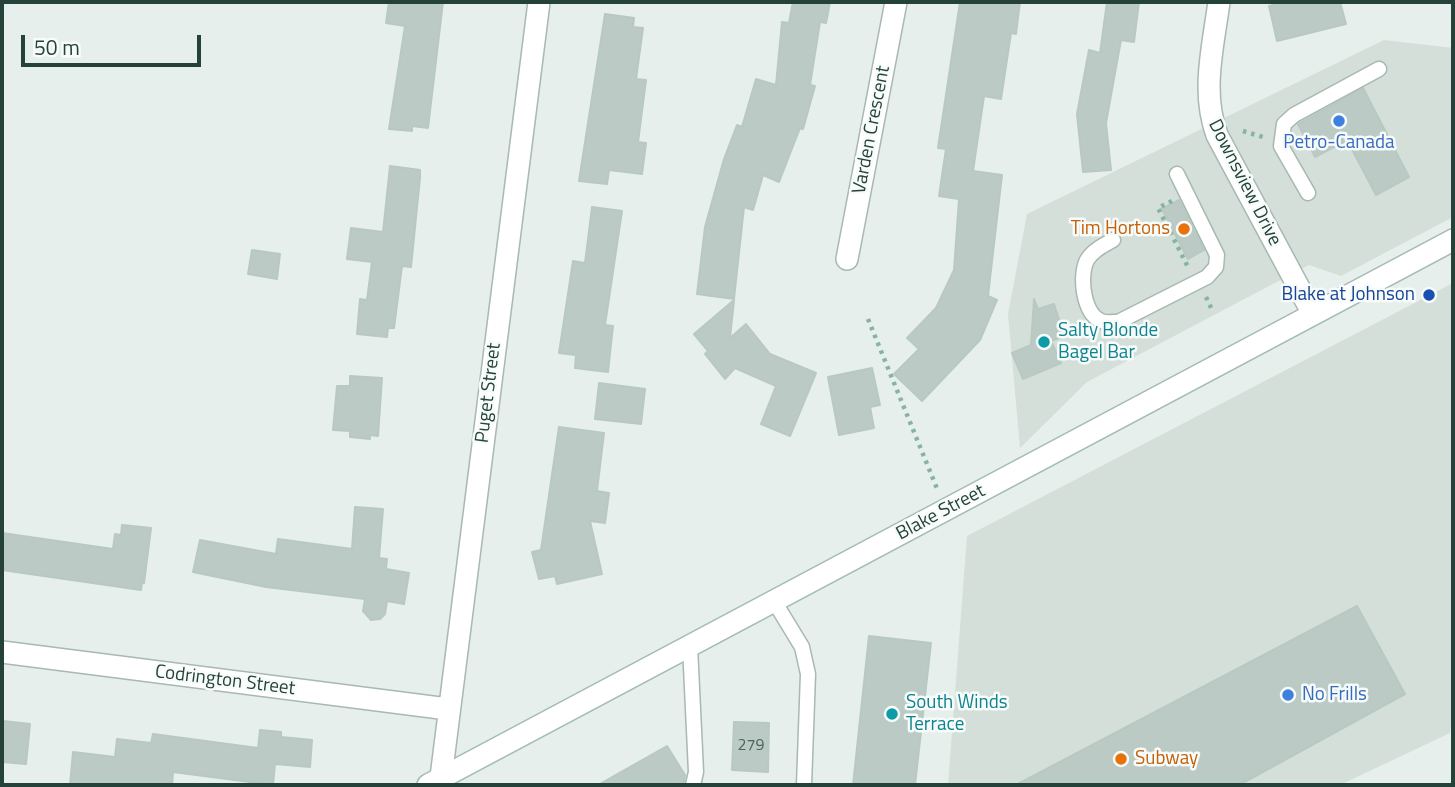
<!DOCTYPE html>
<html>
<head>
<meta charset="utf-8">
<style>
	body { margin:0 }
	#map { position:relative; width:1455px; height:787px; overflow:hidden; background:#e6efeb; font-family:"Titillium Web",sans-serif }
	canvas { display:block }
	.frame { position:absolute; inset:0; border:4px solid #24423a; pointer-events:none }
	.scale { position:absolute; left:21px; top:35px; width:180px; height:32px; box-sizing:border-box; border:4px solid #24423a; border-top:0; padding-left:9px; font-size:21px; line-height:24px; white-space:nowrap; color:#24423a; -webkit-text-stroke:5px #f7fbf9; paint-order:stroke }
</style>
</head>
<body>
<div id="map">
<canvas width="1455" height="787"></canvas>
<div class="frame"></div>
<div class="scale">50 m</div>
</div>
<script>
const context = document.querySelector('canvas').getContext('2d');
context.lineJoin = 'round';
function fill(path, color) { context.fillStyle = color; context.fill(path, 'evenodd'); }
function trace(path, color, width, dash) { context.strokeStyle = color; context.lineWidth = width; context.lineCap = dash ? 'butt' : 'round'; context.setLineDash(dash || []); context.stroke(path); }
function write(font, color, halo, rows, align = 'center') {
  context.font = font + ' "Titillium Web",sans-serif'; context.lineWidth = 5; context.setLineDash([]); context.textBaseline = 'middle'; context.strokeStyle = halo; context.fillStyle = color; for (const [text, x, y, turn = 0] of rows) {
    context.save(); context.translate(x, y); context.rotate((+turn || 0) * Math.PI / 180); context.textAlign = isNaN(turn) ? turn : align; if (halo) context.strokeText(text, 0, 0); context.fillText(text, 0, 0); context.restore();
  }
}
fill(new Path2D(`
	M1384,40L1453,48V217L1341,276L1309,265L1087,382L1020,448L1008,314L1027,214Z
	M1453,283V707L1450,733L1340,785H948L967,536Z`), '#d4dfda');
const building = new Path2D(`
	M389,2H443L428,128L412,126V131L389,129L405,26L386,23Z
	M793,2H830L826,23L820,22L810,85L815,86L803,129L800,128L779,182L763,175L753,210L744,207L734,299L697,294L705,227L724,159L737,125L742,127L756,79L776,85L782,22L789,23Z
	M960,2H1020L1016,34L1011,33L1001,99L984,96L973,171L1002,175L988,296L997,300L980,340L922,401L894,374L919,349L907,338L936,308L954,270L959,199L939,196L946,149L938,148Z
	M1107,2H1139L1134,42L1121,40L1106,123L1111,170L1083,172L1077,114L1089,50L1100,53Z
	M1285,2H1340L1346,24L1277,41L1269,6Z
	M605,14L634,18L633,27L643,28L636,79L646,80L638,142L646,143L642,174L609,170L607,184L579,181Z
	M1363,88L1409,177L1376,195L1347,140L1315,157L1298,124Z
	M390,166L420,170V178L411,267L402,266L394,328H388L387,337L357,334L360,299L367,300L372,262L347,259L351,228L383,232Z
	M1179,200L1204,250L1188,259L1162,209Z
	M592,207L622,211L605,325L613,326L608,372L575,368L576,355L559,353L573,261L585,263Z
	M252,250L280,254L277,279L248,274Z
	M1034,299L1038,309L1054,304L1064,336L1051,341L1061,363L1023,379L1012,353L1031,345Z
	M734,300L730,338L746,324L770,354L816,373L790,436L761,424L776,386L735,368L725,379L705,354L708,351L694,334Z
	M872,368L880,405L870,407L874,428L839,435L828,377Z
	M350,376L382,378L378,436L370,435V439L350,437V431L333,430L337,386H350Z
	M599,383L645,389L641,424L595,419Z
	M559,427L604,433L597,491L609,493L605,523L590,521L602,574L557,584L555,576L539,579L532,552L541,550Z
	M355,507L383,509L379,558L387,559L386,569L409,573L404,604L387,601L385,614L380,619L371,620L363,611L365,599L266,587L193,572L200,540L276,554L278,539L352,549Z
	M122,525L151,528L144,583H142L141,590L2,570V533L113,549L115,534L121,535Z
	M1357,606L1405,694L1239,785H1016Z
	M869,636L931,643L915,785H853Z
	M3,721L30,724L26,764L2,762Z
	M734,722L769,723L768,772L732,770Z
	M260,730L281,732V737L312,740L310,767L275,764L273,785L173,772L172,785H70L73,752L115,757L117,739L151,743L153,734L258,748Z
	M667,746L685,775L684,782L677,785H598Z`);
fill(building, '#bbcac4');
trace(building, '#b8c9c2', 2);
const service = new Path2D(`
	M1308,193L1281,146L1284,124L1294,115L1379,69
	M1113,240C1104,245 1093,250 1087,260C1079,276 1083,313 1101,321C1105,323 1113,322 1118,322L1207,277L1216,267L1217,255L1177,174
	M774,601L802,647L808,674L804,785
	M690,646L696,772L693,785`);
const minor = new Path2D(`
	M1219,2C1213,47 1201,92 1217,135L1313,314
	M847,259L896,2
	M2,652L448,709
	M440,785L539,2`);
const secondary = new Path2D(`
	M428,785L1453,240`);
trace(service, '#a8b8b2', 17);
trace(minor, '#a8b8b2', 24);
trace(secondary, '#a4bbb3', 24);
trace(new Path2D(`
	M1243,131L1266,138
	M1172,201L1158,208L1188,267
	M1206,297L1213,312
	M868,319L938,491`), '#86b3a5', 4.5, [3.5, 5]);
trace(service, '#fff', 14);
trace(minor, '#fff', 21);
trace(secondary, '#fff', 21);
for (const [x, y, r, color] of [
	[1339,121,7,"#3f7fe0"],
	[1184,229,7,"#e8710a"],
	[1429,295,7,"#1a4fb4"],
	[1044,342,7,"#0f9aa8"],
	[1288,695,7,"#3f7fe0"],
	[892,714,7,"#0f9aa8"],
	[1121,759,7,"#e8710a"]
]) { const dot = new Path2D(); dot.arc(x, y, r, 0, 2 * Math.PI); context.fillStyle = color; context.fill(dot); trace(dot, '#f7fbf9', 2.5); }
write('16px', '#4a645c', null, [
	["279",751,746]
]);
write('19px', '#24423a', '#f7fbf9', [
	["Varden Crescent",872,130,-79],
	["Downsview Drive",1244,183,63],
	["Puget Street",489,393,-83],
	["Blake Street",941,513,-28],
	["Codrington Street",225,681,7]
]);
write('19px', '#366cbe', '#f7fbf9', [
	["Petro-Canada",1339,143],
	["No Frills",1302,695,"left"]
]);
write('19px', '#c56008', '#f7fbf9', [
	["Tim Hortons",1170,229],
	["Subway",1135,759,"left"]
], 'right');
write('19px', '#164399', '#f7fbf9', [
	["Blake at Johnson",1415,295]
], 'right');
write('19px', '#0d838f', '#f7fbf9', [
	["Salty Blonde",1058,331],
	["Bagel Bar",1058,353],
	["South Winds",906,703],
	["Terrace",906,725]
], 'left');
</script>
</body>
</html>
